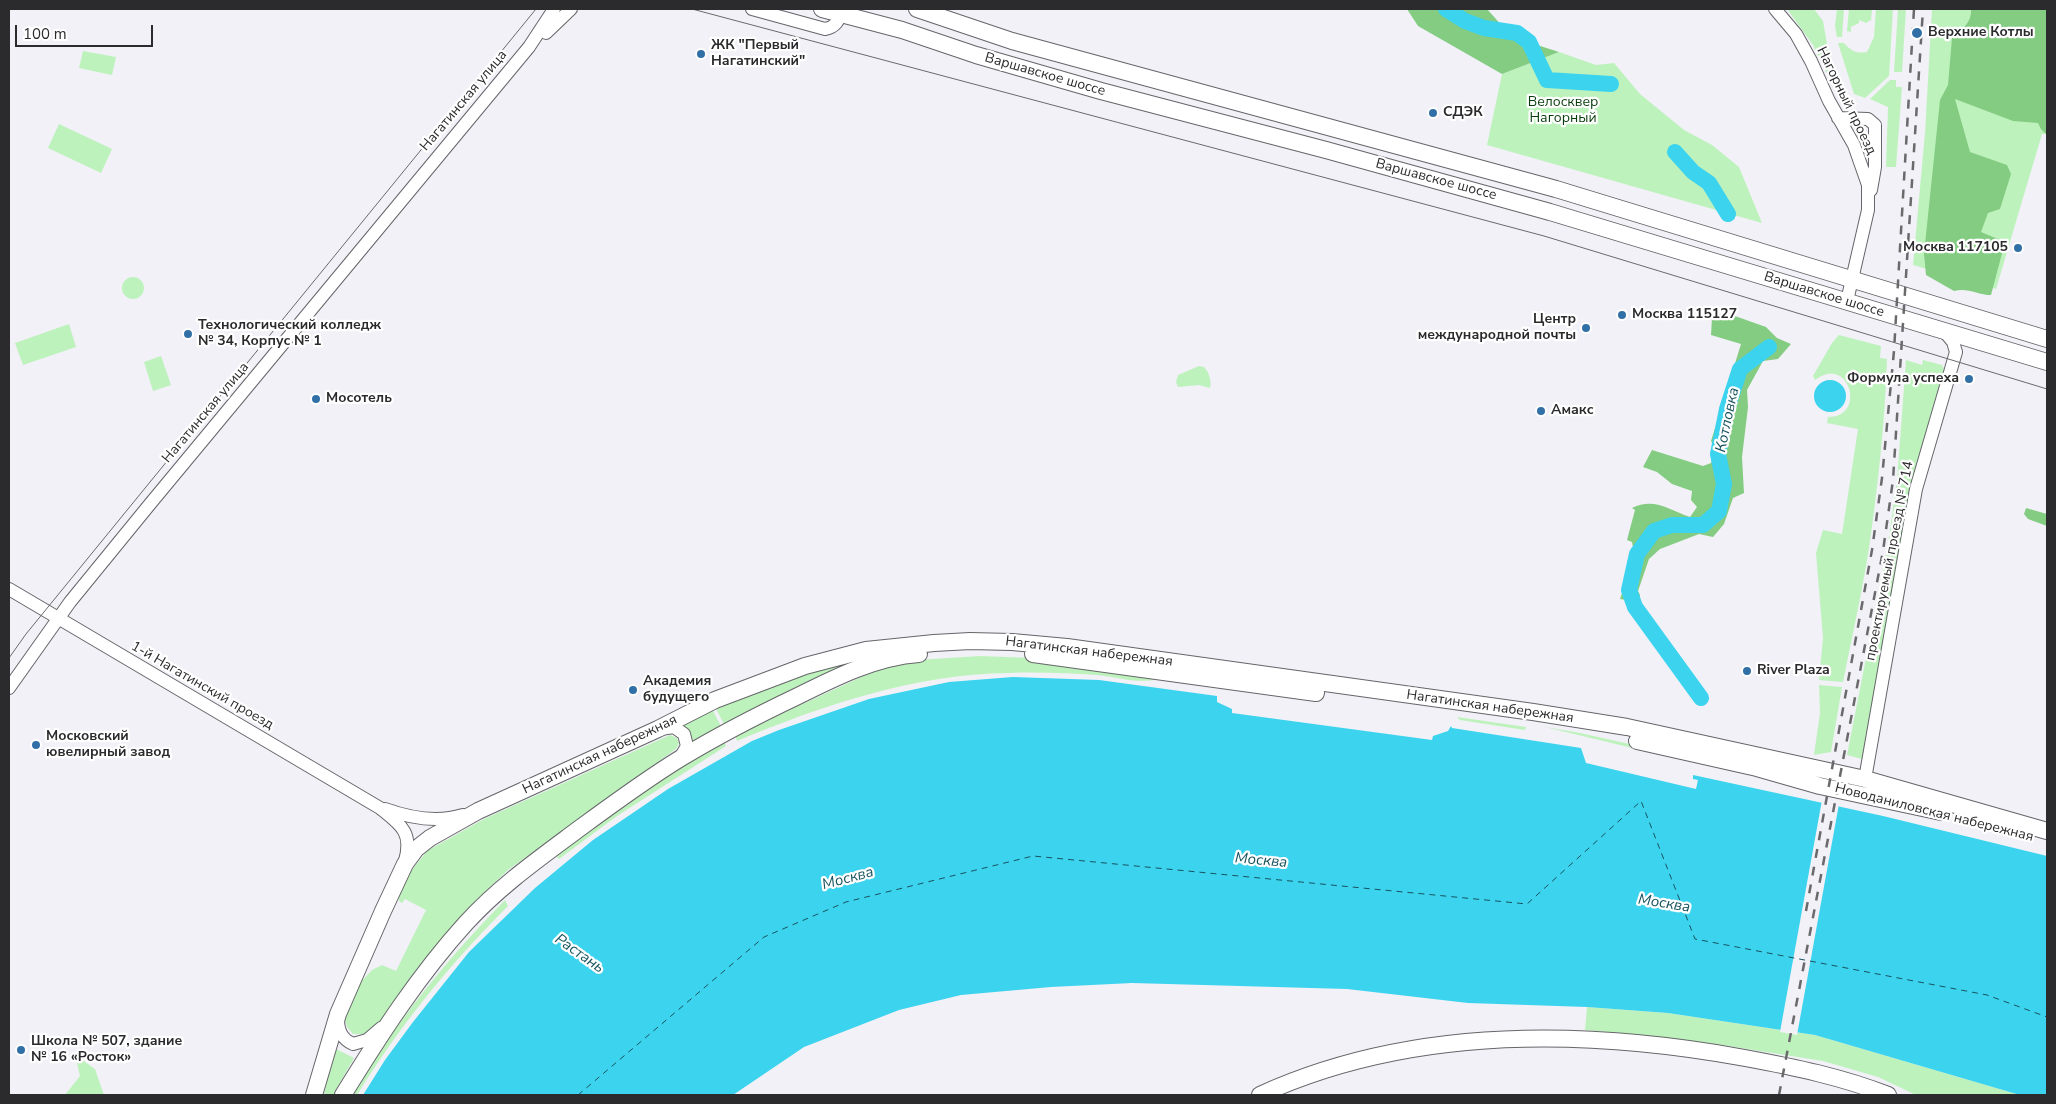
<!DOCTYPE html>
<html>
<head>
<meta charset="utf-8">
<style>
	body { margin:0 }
	#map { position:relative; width:2056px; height:1104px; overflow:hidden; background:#f1f1f7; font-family:"Nunito Sans",sans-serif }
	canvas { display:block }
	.frame { position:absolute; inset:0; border:10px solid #2b2b2d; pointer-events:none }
	.scale { position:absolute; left:15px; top:25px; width:138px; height:22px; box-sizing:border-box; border:2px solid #2b2b2d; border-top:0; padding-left:6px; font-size:15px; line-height:18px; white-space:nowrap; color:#2b2b2d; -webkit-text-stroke:4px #fff; paint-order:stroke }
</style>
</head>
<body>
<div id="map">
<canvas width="2056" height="1104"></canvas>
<div class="frame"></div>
<div class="scale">100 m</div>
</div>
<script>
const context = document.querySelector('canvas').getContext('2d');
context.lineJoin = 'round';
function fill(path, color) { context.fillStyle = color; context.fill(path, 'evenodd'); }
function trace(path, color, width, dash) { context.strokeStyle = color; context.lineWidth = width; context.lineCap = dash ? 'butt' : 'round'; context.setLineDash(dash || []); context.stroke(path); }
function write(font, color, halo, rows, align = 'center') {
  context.font = font + ' "Nunito Sans",sans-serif'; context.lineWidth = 4.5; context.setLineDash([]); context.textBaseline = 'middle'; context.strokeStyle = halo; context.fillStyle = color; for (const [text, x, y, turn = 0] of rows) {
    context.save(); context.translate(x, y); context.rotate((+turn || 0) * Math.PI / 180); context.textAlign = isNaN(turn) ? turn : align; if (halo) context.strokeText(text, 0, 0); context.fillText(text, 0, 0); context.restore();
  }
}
fill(new Path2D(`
	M1787,9H1814L1823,21L1834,84L1831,82L1813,45Z
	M1837,9H1844L1842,37H1837L1835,26Z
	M1849,9H1872L1871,20L1866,23L1859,20V23L1851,27V32L1847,31Z
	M1876,9H1893L1889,76L1865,98L1854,94L1838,43H1844C1851,51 1857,54 1867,52L1874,37Z
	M1898,9H1906L1902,72H1894Z
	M1932,9H2020L2047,134H2042L1996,289L1913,265L1925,133Z
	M83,51L116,57L112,75L79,68Z
	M1559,52L1596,65L1614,63L1640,94L1684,130L1712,145L1739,167L1762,223L1487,145L1502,74Z
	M1890,80H1896V87H1902L1896,167H1886L1888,107L1870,99Z
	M59,124L112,149L101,173L48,148Z
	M122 288a11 11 0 1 1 22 0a11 11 0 1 1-22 0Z
	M69,324L76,347L23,365L15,343Z
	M1839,335L1881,346L1880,358L1887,359C1885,422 1878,485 1869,548C1862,593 1852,637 1843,682L1819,680L1823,638L1816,553L1823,530L1842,534L1858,429L1827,423L1828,417C1867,418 1850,354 1815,380L1813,376L1832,343Z
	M161,356L171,385L153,391L144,362Z
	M1906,360L1922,365L1923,360L1942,365L1944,369L1911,485L1862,759L1847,755L1887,551L1897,481Z
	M1199,366L1204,367C1209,372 1212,382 1210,388L1199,385L1178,387L1176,382L1178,375Z
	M868,655L725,726L714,705L812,669Z
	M980,656L1033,658L1141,674L1154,680C1135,683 1116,677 1097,675C1068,673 1038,672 1009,673C915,674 823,705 737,741L735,735L881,668L916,660Z
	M1819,685L1842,687L1831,752L1814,755L1820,713Z
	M711,707L722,728L691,743L690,732L679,722Z
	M1457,717L1526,727L1525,730L1460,720Z
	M1545,727L1580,733L1692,758L1691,762Z
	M670,735L677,738L679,743L676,749L508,870L466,910L396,998L374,1030L364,1034H353L347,1027L344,1017L358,985L372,970L382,965L396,971L426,910L405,899L402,903L399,901V892L407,876L427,851L484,819Z
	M723,740L726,746L617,816L559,859L557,857L560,852L611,814Z
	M505,900L508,906C449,965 401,1024 357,1095H350C396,1023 445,961 505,900Z
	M1587,1007L1668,1013L1815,1035L2020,1095H1916L1878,1077L1823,1061L1709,1043L1644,1035L1585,1030Z
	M334,1048L354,1058L333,1095H324Z
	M75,1055L95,1069L104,1095H65L80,1076Z`), '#bef2bc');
fill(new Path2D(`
	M1407,9H1487L1512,37L1559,52L1502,74L1418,26Z
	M1971,9H2047V135L2041,129L2038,123L2013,121L1955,99L1970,152L2007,165L2011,174L2000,209L1988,213L1981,232L2005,242L1991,295C1978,295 1967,287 1954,291L1926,275L1924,254L1940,100L1948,85L1952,38C1962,29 1972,23 1971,9Z
	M1718,314L1732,315L1766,327L1777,338L1791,344L1778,359L1763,361L1747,390L1748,407L1742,457L1744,493L1733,498L1724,524L1713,537L1699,534L1660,549L1649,559L1638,591L1640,595L1638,603L1670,642L1667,647L1662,648L1626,600L1620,599L1635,558L1632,542L1627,540L1635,510L1632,508C1654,497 1669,510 1690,517L1697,507L1691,500L1692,491L1672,484L1657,472L1643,467L1652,450L1703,466L1711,463L1716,448L1711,441L1741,344L1711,335L1712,318Z
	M2026,508L2047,514V526L2028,519L2024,514Z`), '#83cc81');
fill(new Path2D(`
	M1814 396a16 16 0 1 1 32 0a16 16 0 1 1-32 0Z
	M1013,677L1099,680L1217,696V702L1232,709V713L1432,740L1433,736L1448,731L1451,726L1452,728L1581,748L1586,763L1696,789L1698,780L1693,779V775L1883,816L2047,856V1095H2020L1815,1035L1668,1013L1587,1007L1468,1003L1347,989L1132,983L1051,987L961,995L899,1010L804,1047L733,1095H363L385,1060L413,1022L469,952L535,888L593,840L668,789L752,741L779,730L869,699L949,682Z`), '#3cd3ef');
fill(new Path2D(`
	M1822,800L1839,804L1797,1035L1780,1032Z`), '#f1f1f7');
trace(new Path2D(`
	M1446,9L1465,21L1484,28L1517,33L1529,42L1547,80L1611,84
	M1675,152L1693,172L1709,183L1728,214
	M1701,698L1635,607L1629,590L1637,554L1654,531L1672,525H1703L1719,511L1724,484L1718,454L1727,409L1740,369L1769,347`), '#3cd3ef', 16);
trace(new Path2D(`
	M578,1095L764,937L846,902L1033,856L1527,904L1641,801L1695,939L1987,995L2047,1017`), '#17535f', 1, [6, 5]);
const minor = new Path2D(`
	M752,9L825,29C837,27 839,19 843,9
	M1775,9L1796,34L1811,61L1829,101L1854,145L1868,185V210L1847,301
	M546,33L571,9
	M1838,118L1868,119L1875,125V167L1871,190
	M9,589L380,808C401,825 413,832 405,861
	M9,688L70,602L150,504L529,47L554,9
	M660,729L674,727L684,734L687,746L680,758
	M1865,779L1916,489L1956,352L1953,342L1944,331
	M385,809C410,818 437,823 463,815
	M338,1019C338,1031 342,1039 353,1044L367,1040L381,1028`);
const major = new Path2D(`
	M822,9L902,30L976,55L1101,91L1326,150L1550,212L2047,362
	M917,9L1012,41L1556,189L2047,339
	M1033,654L1316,693
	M1637,741L1757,768L1820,786L1941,812
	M314,1095L338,1014L383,911L405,864L416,849L430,838L478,811L658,729L715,700L805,666L866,650L934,643L970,641L1012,642L1067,647L1533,712L1627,727L1865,779L2047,831
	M343,1095C380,1035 418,976 466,923C499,887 537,860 576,831C610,806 645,780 681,758C719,735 758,715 798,696C836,677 876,657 919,654
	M1260,1095C1411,1026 1585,1029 1745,1058C1794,1067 1842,1077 1888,1095`);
trace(minor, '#65666a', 14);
trace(major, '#65666a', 18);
trace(minor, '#fff', 12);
trace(major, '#fff', 16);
trace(new Path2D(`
	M692,9L1544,236L2047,389
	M9,658L26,634L536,9`), '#6a6a6d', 1);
trace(new Path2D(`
	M1806,911L1872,550L1882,478L1894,351L1914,9
	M1779,1095L1883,551L1893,480L1923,9`), '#6a6a6d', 2.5, [9, 9]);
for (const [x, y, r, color] of [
	[1917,33,6,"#3070a6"],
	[701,54,5,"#3070a6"],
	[1433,113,5,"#3070a6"],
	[2018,248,5,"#3070a6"],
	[1622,315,5,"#3070a6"],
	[1586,328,5,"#3070a6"],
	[188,334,5,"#3070a6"],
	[1969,379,5,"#3070a6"],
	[316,399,5,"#3070a6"],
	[1541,411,5,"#3070a6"],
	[1747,671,5,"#3070a6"],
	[633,690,5,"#3070a6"],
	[36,745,5,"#3070a6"],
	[21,1050,5,"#3070a6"]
]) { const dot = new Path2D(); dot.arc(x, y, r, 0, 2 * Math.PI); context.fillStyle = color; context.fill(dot); trace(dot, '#fff', 2); }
write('bold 14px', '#2b2b2d', '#fff', [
	["Верхние Котлы",1928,33],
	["ЖК \"Первый",711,46],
	["Нагатинский\"",711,62],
	["СДЭК",1443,113],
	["Москва 117105",2008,248,"right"],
	["Москва 115127",1632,315],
	["Центр",1576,320,"right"],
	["международной почты",1576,336,"right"],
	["Технологический колледж",198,326],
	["№ 34, Корпус № 1",198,342],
	["Формула успеха",1959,379,"right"],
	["Мосотель",326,399],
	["Амакс",1551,411],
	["River Plaza",1757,671],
	["Академия",643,682],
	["будущего",643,698],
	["Московский",46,737],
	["ювелирный завод",46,753],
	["Школа № 507, здание",31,1042],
	["№ 16 «Росток»",31,1058]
], 'left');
write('14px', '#2b2b2d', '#fff', [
	["Варшавское шоссе",1045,75,16],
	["Нагатинская улица",464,101,-50],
	["Нагорный проезд",1846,101,64],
	["Варшавское шоссе",1436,180,15],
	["Варшавское шоссе",1824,295,17],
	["Нагатинская улица",206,413,-50],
	["проектируемый проезд № 714",1890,561,-79],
	["Нагатинская набережная",1089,652,7],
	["1-й Нагатинский проезд",202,686,30],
	["Нагатинская набережная",1490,707,8],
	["Нагатинская набережная",600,755,-25],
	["Новоданиловская набережная",1934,813,14]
]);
write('14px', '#093d0c', '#fff', [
	["Велосквер",1563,103],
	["Нагорный",1563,119]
]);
write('italic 15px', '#17535f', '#fff', [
	["Котловка",1728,420,-78],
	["Москва",1261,861,5],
	["Москва",848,879,-15],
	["Москва",1664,904,9],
	["Растань",579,954,35]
]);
</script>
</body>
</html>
